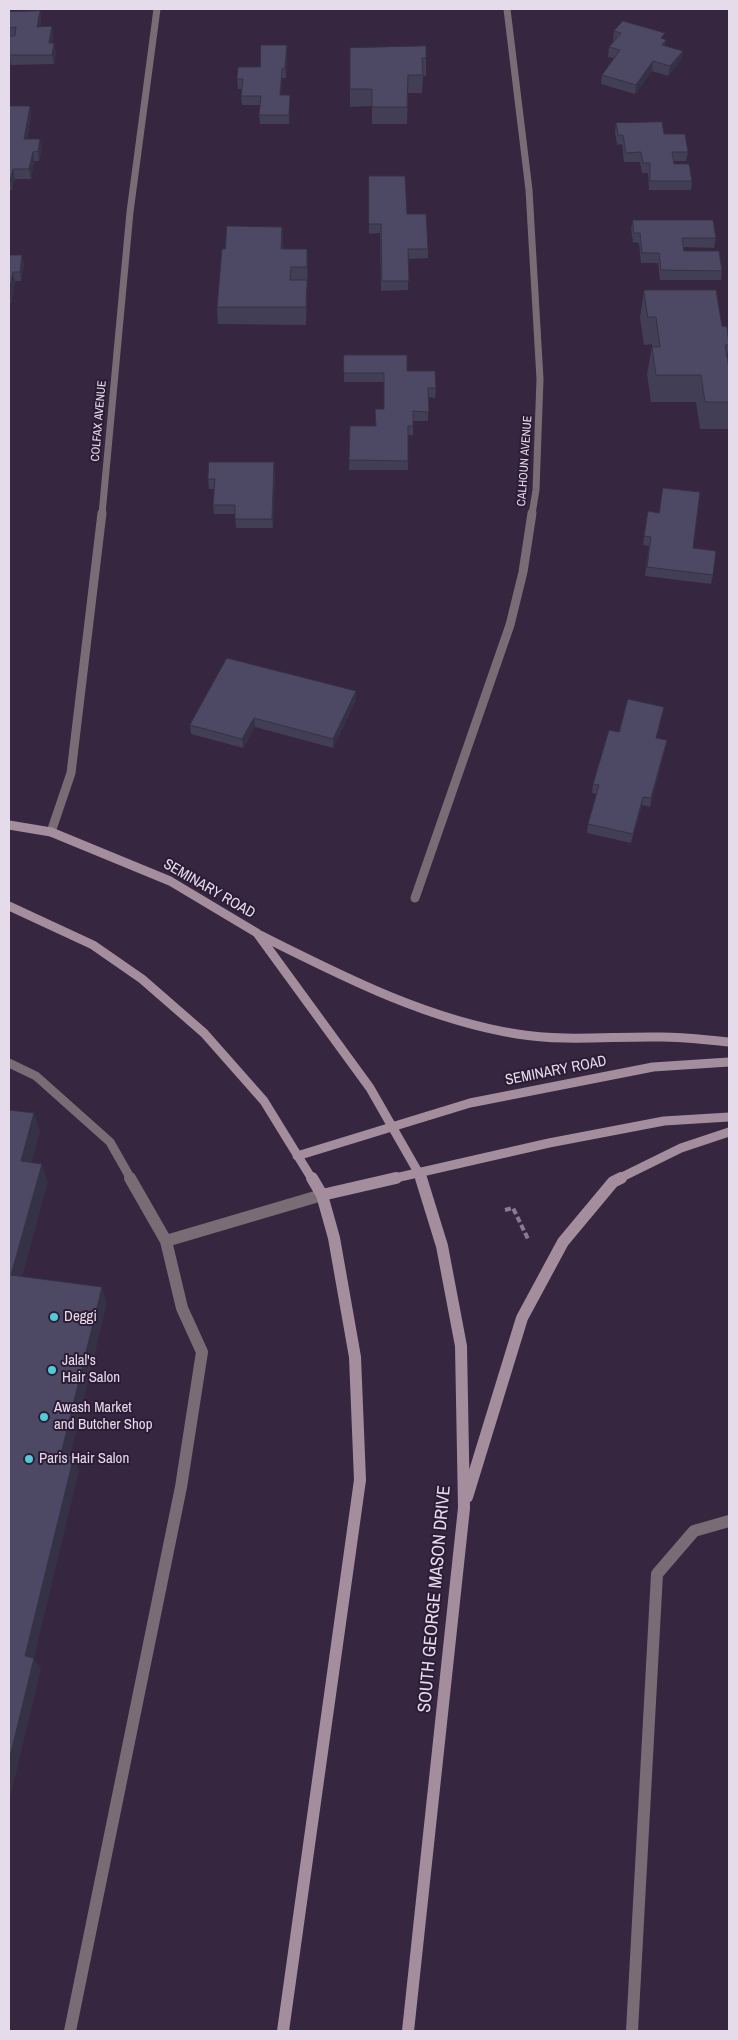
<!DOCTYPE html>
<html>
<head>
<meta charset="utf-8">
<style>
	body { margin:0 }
	#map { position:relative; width:738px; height:2040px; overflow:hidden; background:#372640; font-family:"Archivo Narrow",sans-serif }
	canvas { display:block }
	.frame { position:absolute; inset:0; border:10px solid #e5dbeb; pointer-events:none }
</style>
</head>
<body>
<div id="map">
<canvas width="738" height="2040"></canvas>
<div class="frame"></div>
</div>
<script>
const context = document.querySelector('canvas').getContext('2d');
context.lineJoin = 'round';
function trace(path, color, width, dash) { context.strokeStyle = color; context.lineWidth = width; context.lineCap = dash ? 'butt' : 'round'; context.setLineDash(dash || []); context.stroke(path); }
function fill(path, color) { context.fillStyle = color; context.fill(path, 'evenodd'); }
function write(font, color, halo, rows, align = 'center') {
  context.font = font + ' "Archivo Narrow",sans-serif'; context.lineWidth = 4; context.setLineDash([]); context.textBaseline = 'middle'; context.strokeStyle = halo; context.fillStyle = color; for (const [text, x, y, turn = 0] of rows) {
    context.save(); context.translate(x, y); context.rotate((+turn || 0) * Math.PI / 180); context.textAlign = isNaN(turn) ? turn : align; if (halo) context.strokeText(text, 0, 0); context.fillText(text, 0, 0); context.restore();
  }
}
trace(new Path2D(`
	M505,1210L513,1208L529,1241`), '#897b91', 4, [6, 3]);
trace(new Path2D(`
	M9,1063L36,1076L110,1142L131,1179`), '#796c75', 9);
trace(new Path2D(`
	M166,1241L322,1195
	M70,2031L181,1487L202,1352L182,1308L166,1241L130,1178
	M632,2031L657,1574L694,1531L729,1521`), '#796c75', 12);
trace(new Path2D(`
	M507,9L529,190L540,379L536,490L532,514
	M102,514L130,212L157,9`), '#796c75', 7);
trace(new Path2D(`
	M51,832L71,773L102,513
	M415,898L510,625L523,572L532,513`), '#796c75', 9);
trace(new Path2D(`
	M9,825L51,832L170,881L257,933L370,1088L422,1179
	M9,906L93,945L142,979L204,1033L264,1101L312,1179
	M260,935C342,976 425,1019 517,1034C565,1042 613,1036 661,1037C684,1037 706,1040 729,1042
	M297,1156L470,1103L653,1067L729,1062
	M391,1179L549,1143L664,1121L729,1117
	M618,1179L681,1148L729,1132`), '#a48e9e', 9);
trace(new Path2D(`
	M322,1195L396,1178
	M467,1497L522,1318L563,1242L613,1182L621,1178
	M283,2031L360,1480L355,1357L334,1238L322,1195L312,1178
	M408,2031L464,1508L461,1346L442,1246L421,1178`), '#a48e9e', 12);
fill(new Path2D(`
	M40,11L41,21L40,26H52L53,36L52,43H54L56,53L54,64L11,65L10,60H9V12Z
	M614,31L666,40L665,46L683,51L681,60L668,76L652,71L635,94L601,84L602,75L614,58L608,57L609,47L614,41H613Z
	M287,45V54L286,78H282L281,95H290L289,124H260L259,115L260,105H242L241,96L242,89H238L237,79L260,67Z
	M350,48L426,58V76H423L422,93H408L407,124H372V106L350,107Z
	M9,106H30L31,116L27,139L42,148L39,161H34L31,179H15L12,190H9Z
	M616,123L664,134L688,152L686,161H674V164L692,181L691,190H649L648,173H642L640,162H624L622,144L617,145L615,132Z
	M369,176L407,214L428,249V258L408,259V290L381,291L380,233L369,234Z
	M633,220L716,238L714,248L684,247V251L722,271L721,280H660L658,263H641L639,243L633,242L631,229Z
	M282,227L283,249L308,267L306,325L218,324L217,307L225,249Z
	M9,255L24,264L21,281H15L11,303H9Z
	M644,290L722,326L729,345L727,356L729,368V429H700L696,402H651L647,374L652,347V344L644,345L640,318Z
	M344,355L407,371L436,388L435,398L428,397V421H413V435H408V470H349L350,426H375L384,409V382H344Z
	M275,471L273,528H236L235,514H214L213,505L215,489H209L208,479Z
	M648,511L693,548L713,575L711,584L645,576L649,546L643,545Z
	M356,700L333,748L255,727L243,748L191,734L190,725Z
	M664,707L656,738L667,740L665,749L650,807L642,805L631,843L587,833L588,824L597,794L592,793L593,784L619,732Z`), '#423e55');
fill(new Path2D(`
	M40,11L41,21L39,36L37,27Z
	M52,26L53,36L51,53L49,43Z
	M666,40L665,49L662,45Z
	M54,43L56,53L54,64L52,55Z
	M287,45V54L286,78L285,68Z
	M683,51L681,60L668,76L670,66Z
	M653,61L652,71L635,94L636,85Z
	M282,69V78L280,105V95Z
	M290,95V104L289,124V115Z
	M30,106L31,116L25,148L24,139Z
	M40,139L42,148L39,161L38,151Z
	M33,152L34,161L31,179L29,169Z
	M13,169L15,179L12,190L10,181Z
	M282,227L283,244L281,267V249Z
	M307,249L308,267L307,285Z
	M22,255L24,264L21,281L20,272Z
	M13,272L15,281L11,303L9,293Z
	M307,280V297L306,325V307Z
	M274,462L275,471L273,528L272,519Z
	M356,691V700L333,748V739Z
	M254,718L255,727L243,748L242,739Z
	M667,740L665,749L650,807L651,798Z
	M643,797L642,805L631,843L633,834Z
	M34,1113L40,1132L27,1179L21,1161Z
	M42,1164L48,1182L18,1292L11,1275Z
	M102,1287L107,1303L67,1469L61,1454Z
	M74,1456L79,1471L34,1658L41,1669L9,1802V1761L25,1656Z`), '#363245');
const building = new Path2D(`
	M40,11L37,27L52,26L49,43H54L52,55H9L10,51H9V36H15L16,27L9,28V12Z
	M623,21L665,33L661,38L666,40L662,45L683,51L670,66L653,61L636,85L602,75L620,50L609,47L621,33L614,31Z
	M261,45H287L285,68L282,69L280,95H290L289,115H259L261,96H241L243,79H237L238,67H260Z
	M426,46V58H422L423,75H408L407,107H372V89H350V48Z
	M9,106H30L24,139H40L38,151L33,152L29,169H13L10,181H9Z
	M662,122L664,134H685L688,152H672L674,164H689L692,181H650V163H643L641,152L626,153L623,135H618L616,123Z
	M369,176H405L407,214H426L428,249H408L409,281H382L381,224H369Z
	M633,220H713L716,238H682L684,251H719L722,271L661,270L659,253H642L640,233H634Z
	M227,226L282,227L281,249H307V267H291L290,280H307L306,307H217L222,249H225Z
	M9,255H22L20,272H13L9,293Z
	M644,290H716L722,326L727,327L729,345H725L729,368V402H705L701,375H656L652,347H660L656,317H648Z
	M344,355H407V371H435L436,388H428L429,412L413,411V426H408V461L349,460L350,426H376L375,409H384V373H344Z
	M209,462H274L272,519H235V505H213L215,479H208Z
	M663,488L700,492L693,548L716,551L713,575L647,567L651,537L644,536L648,511L659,513Z
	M227,658L356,691L333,739L254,718L242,739L190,725Z
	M628,699L664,707L656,738L667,740L651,798L643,797L633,834L588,824L599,785L593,784L609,730L619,732Z
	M9,1110L34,1113L21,1161L42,1164L11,1275L102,1287L61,1454L74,1456L25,1656L34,1658L9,1761Z`);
fill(building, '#4d4863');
trace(building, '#363245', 1);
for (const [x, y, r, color] of [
	[54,1317,5,"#52cbd8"],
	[52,1370,5,"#52cbd8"],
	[44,1417,5,"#52cbd8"],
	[29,1459,5,"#52cbd8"]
]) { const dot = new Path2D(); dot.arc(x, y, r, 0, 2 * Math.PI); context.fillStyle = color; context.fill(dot); trace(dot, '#2d1c35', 2); }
write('12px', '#e5dbeb', '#2d1c35', [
	["COLFAX AVENUE",99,421,-85],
	["CALHOUN AVENUE",525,461,-86]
]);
write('15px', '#e5dbeb', '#2d1c35', [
	["SEMINARY ROAD",209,889,30],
	["SEMINARY ROAD",556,1071,-11]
]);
write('15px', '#e5dbeb', '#2d1c35', [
	["Deggi",64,1317],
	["Jalal's",62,1361],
	["Hair Salon",62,1378],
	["Awash Market",54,1408],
	["and Butcher Shop",54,1425],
	["Paris Hair Salon",39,1459]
], 'left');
write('18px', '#e5dbeb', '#2d1c35', [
	["SOUTH GEORGE MASON DRIVE",435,1599,-85]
]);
</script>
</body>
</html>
